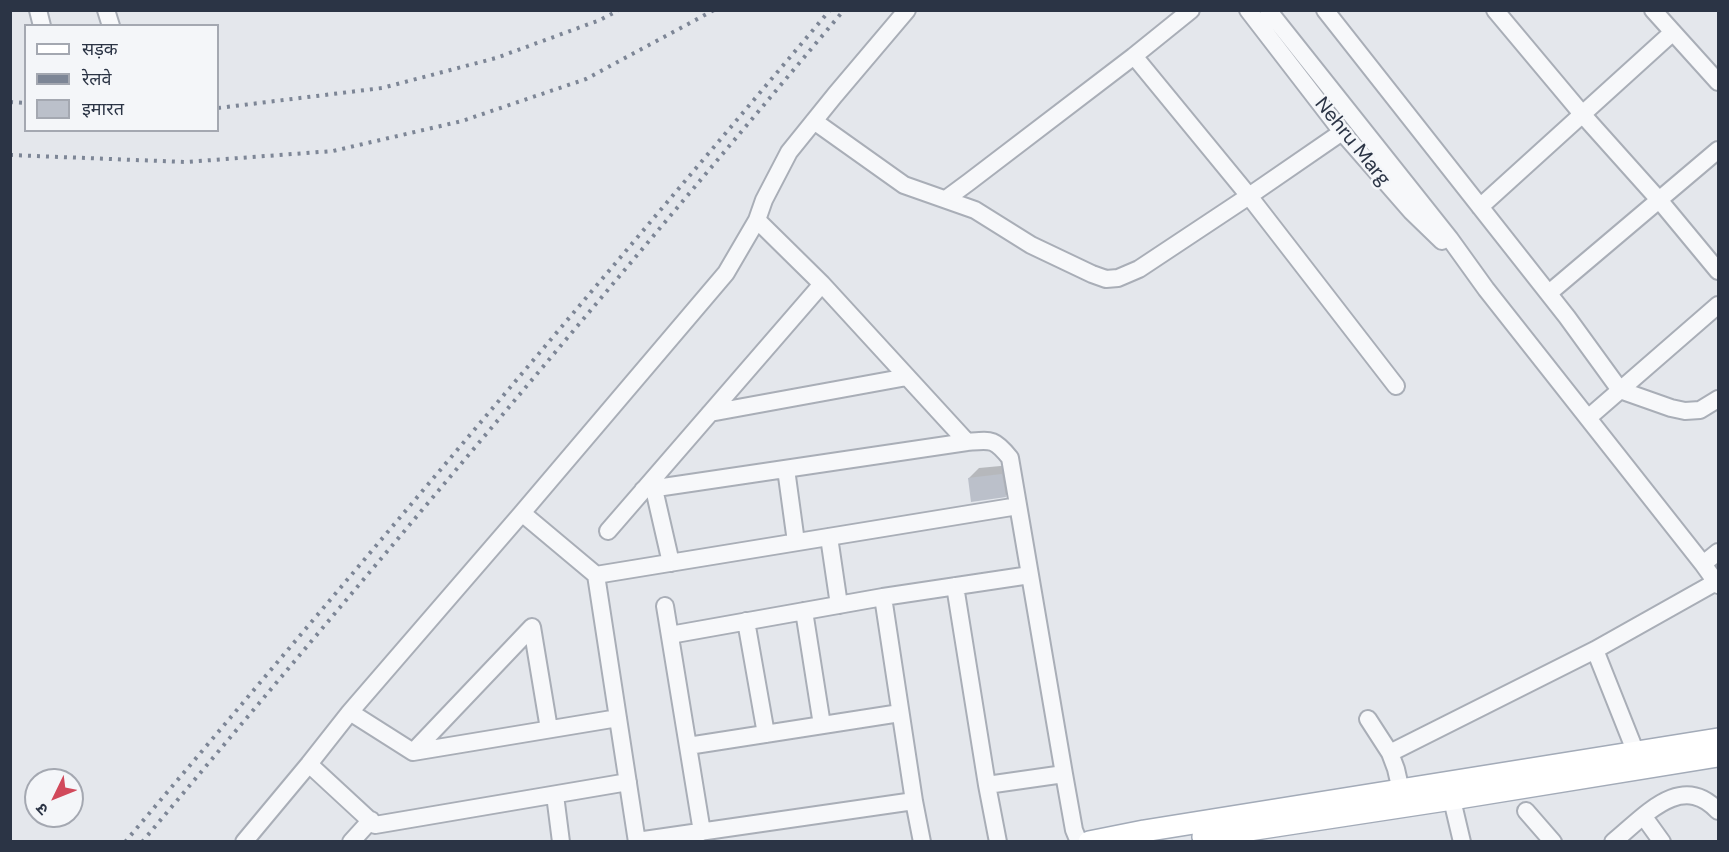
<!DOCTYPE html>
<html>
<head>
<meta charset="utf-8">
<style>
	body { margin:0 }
	#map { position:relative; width:1729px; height:852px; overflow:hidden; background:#e4e7ec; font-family:"DM Sans","Noto Sans Devanagari",sans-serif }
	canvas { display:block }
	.frame { position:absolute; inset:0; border:12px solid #2b3445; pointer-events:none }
	.legend { position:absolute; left:24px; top:24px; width:195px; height:108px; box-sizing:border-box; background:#f4f6f9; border:2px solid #a4a8b1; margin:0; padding:8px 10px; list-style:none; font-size:18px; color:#2b3445 }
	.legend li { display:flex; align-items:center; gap:12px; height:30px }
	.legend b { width:30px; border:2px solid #a4a8b1 }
	.north { position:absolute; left:24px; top:768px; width:60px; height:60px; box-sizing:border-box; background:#f4f6f9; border:2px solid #a4a8b1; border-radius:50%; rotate:227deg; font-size:16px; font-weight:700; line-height:24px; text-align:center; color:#2b3445 }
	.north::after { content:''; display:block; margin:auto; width:21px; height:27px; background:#d1495b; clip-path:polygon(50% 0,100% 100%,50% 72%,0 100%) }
</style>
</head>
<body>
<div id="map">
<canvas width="1729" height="852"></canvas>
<div class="frame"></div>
<ul class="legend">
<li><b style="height:8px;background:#fff"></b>सड़क</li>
<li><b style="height:8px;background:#7d8696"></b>रेलवे</li>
<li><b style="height:16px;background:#bbc0ca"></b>इमारत</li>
</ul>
<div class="north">उ</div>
</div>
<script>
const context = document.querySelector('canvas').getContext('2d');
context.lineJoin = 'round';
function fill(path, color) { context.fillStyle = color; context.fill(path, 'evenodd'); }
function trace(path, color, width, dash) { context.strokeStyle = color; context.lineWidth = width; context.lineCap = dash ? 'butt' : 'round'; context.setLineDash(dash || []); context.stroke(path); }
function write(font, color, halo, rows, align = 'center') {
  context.font = font + ' "DM Sans",sans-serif'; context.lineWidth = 5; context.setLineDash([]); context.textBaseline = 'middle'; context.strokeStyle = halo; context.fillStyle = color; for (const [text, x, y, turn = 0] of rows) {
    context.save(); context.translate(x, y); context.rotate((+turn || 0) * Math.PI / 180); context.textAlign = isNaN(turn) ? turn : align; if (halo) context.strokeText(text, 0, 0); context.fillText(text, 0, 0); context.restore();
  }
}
fill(new Path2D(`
	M1011,465L1015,486L1005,496L969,478L979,468Z`), '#0003');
fill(new Path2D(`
	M1002,474L1006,497L971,502L968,478Z`), '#bbc0ca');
const minor = new Path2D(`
	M38,10L42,26
	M106,10L111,26
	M1248,10L1342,132L1411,211L1442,241
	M1268,10L1450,239L1486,289L1703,564L1718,585
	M1325,10L1567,317L1620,390L1671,408L1685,411L1700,410L1718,399
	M1495,10L1583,115L1660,201L1718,271
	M1653,10L1718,82
	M1134,56L1249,196L1396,386
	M814,121L904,185L975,210L1031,245L1092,274L1106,279L1118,278L1139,269L1249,196L1342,132
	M946,199L969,182L1134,56L1191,10
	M1480,207L1673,32
	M757,220L822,284L967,442C991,440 994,438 1010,458L1064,774L1074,830L1079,842
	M1549,293L1718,150
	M710,413L907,377
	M1588,418L1718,305
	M786,469L796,542
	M654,489L671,563
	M643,490L967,442
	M522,513L596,575L1018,506
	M608,531L822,284
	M829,537L839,605
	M1703,564L1718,552
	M596,575L637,842
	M955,586L987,785L998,842
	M883,597L914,801L922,842
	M665,606L702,832
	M804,611L822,725
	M746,621L766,734
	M670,635L883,597L1030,575
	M1595,650L1636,753
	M350,712L413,752L618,718
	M1368,719L1390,753L1396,769L1401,791
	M688,746L900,713
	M413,752L532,627L549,729
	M1390,753L1595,650L1716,582
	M309,764L375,825L628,782
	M987,785L1064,774
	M1449,787L1462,842
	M555,795L561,842
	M1526,811L1553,842
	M1644,817L1662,842
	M637,841L914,801
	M244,842L309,764L350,712L522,513L726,273L757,220L764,200L789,152L835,95L907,10
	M351,842L371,820
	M1613,842C1644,817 1681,771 1718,811`);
const major = new Path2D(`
	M1203,837L1452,799L1718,756
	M1089,842L1144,831L1718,739`);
trace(minor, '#a9aeb7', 20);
trace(major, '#a3abb8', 24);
trace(minor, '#f7f8fa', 16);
trace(major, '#fff', 21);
trace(new Path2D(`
	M10,102L26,103
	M218,108L382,88L496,58L600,20L619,10
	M10,155L186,162L333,151L462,121L586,79L714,10
	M125,842L830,10
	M142,842L844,10`), '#7d8696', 4, [3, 6]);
write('20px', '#2b3445', '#f4f6f9', [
	["Nehru Marg",1352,142,51]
]);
</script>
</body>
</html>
